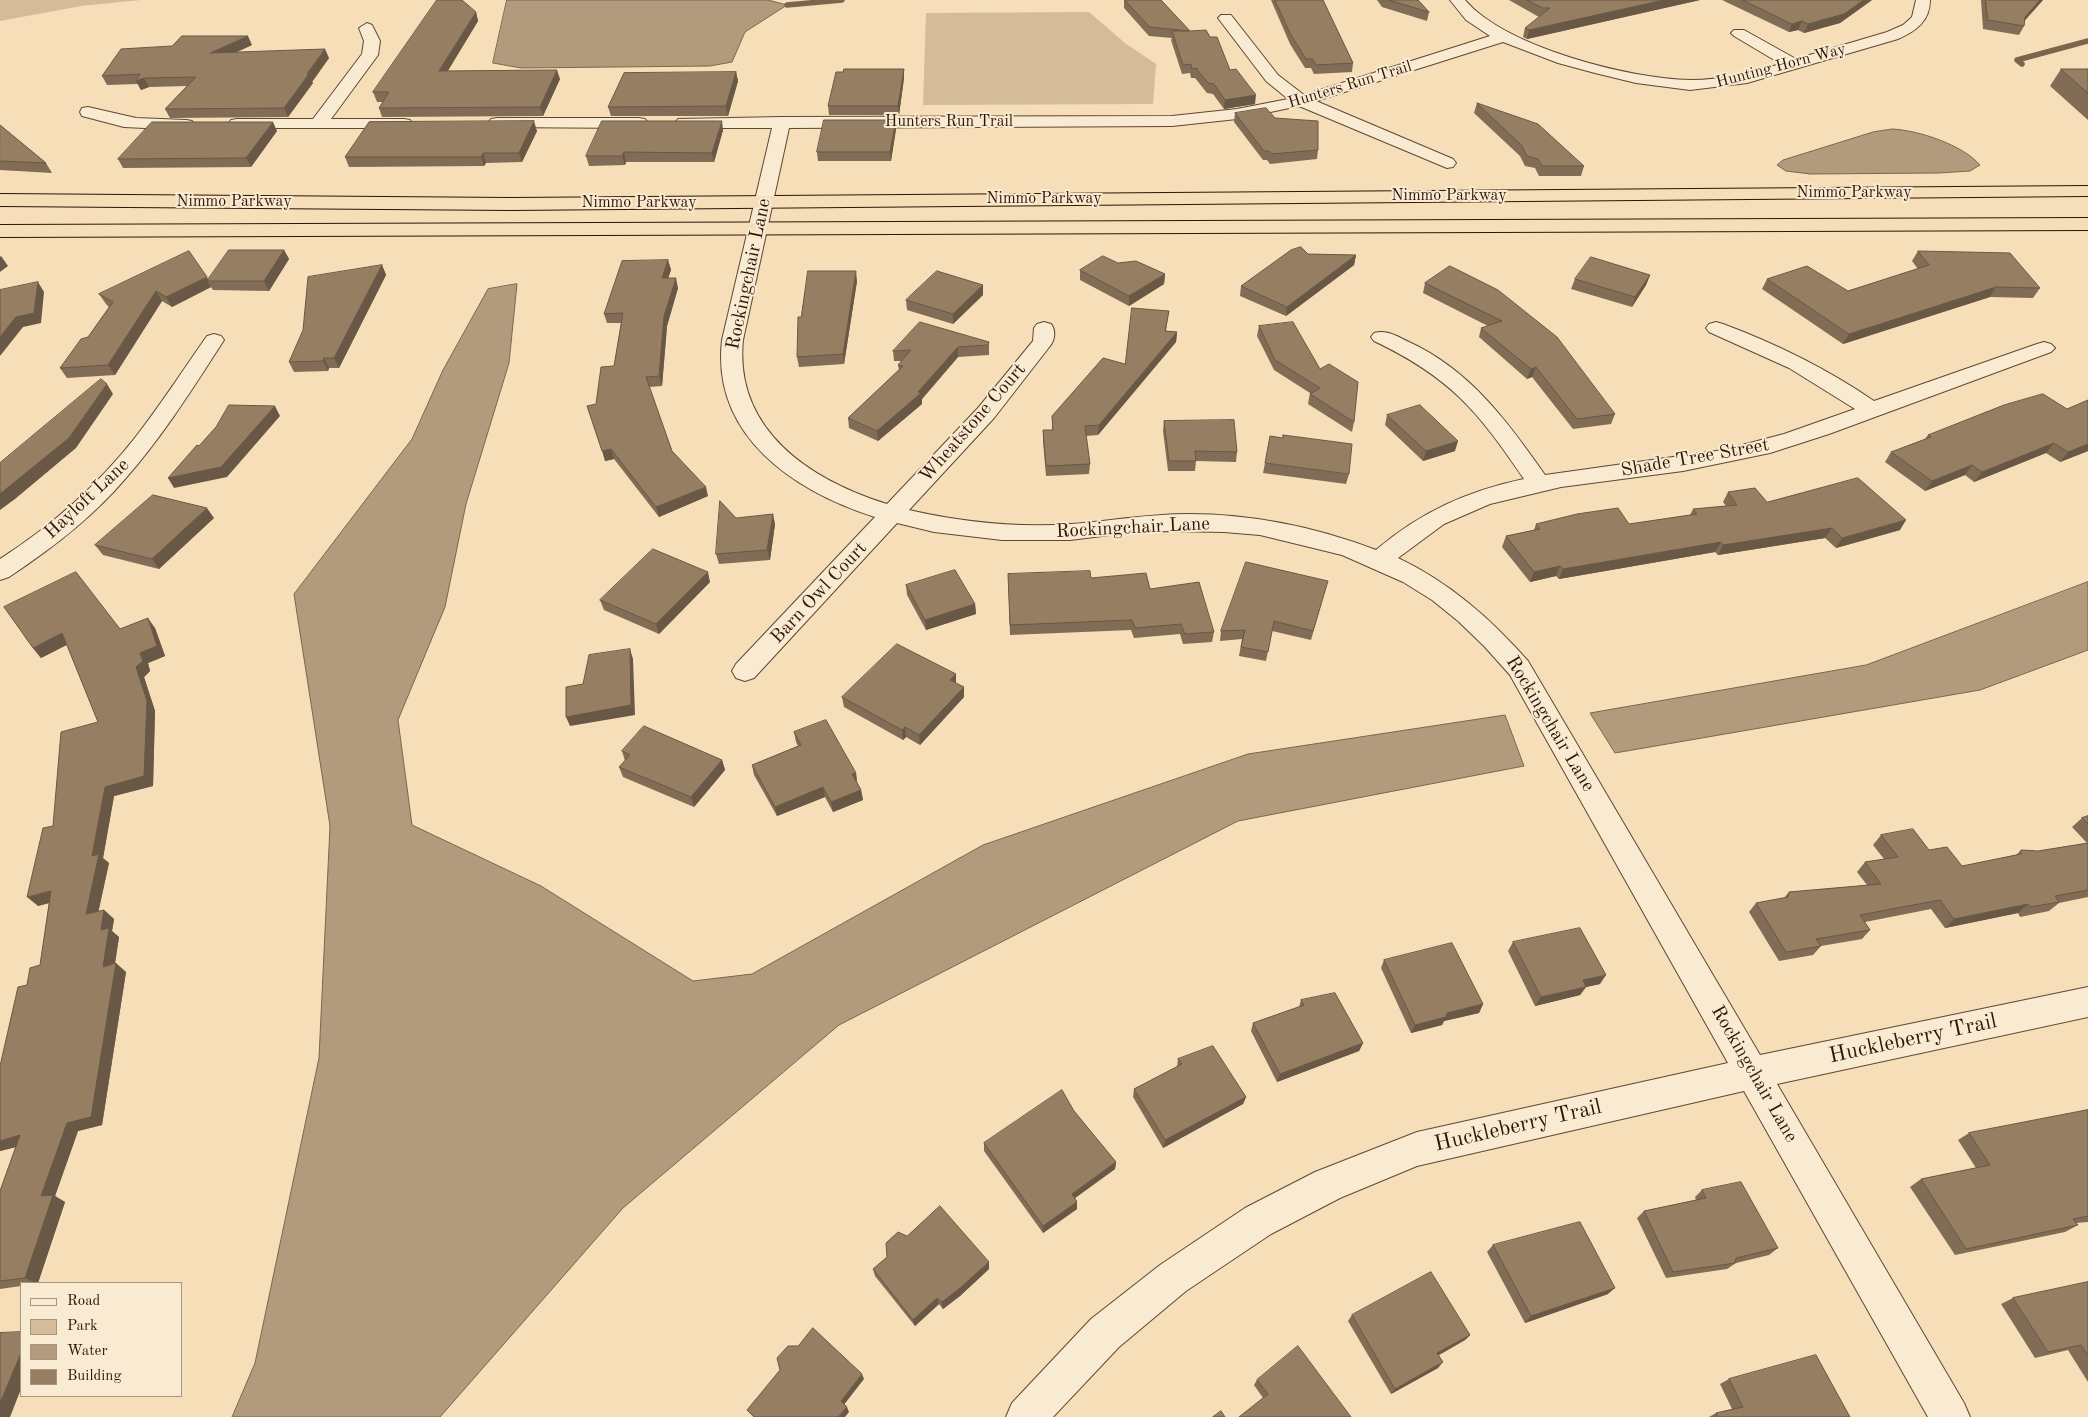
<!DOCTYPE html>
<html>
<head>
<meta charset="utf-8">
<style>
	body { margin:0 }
	#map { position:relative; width:2088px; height:1417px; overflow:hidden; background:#f6deb9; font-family:"Old Standard TT",serif }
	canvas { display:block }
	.legend { position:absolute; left:20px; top:1282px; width:162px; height:115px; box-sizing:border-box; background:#f9ead2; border:1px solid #a79580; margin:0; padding:6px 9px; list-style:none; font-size:15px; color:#2d1506 }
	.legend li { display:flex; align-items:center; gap:10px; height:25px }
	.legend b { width:25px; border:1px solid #a79580 }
</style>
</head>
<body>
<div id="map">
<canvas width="2088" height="1417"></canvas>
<ul class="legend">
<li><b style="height:6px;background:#f9ead2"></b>Road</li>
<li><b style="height:14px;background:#d4bc9b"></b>Park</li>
<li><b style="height:14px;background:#b29a7c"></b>Water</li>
<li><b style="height:14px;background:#967e63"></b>Building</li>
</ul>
</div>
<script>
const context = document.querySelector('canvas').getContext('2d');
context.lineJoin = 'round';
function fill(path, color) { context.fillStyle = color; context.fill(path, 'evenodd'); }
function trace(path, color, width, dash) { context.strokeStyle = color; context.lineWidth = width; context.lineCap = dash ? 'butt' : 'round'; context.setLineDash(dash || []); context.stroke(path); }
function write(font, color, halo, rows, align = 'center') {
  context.font = font + ' "Old Standard TT",serif'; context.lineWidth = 4; context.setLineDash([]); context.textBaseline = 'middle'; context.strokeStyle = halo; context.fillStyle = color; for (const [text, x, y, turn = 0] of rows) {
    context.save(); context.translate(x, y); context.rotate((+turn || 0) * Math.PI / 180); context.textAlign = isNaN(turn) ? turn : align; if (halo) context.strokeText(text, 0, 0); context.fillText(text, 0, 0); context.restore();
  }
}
fill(new Path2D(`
	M0,0H141L81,6L0,21Z
	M1089,12L1125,43L1156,64L1153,104L923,105L926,13Z`), '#d4bc9b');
const water = new Path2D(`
	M507,0H768L787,5L745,32L732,62L710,66L521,68L493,63Z
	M1892,129C1918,130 1963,145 1980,165L1970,171L1939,173L1810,174L1786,171L1777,165L1783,160L1873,132Z
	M517,284L509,363L466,504L445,607L398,720L412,825L541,886L693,981L752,974L983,845L1248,754L1505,715L1524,766L1238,821L839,1025L623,1208L440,1417H232L255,1363L319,1058L330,826L294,594L412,439L443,370L488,289Z
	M2088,582V650L1980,690L1615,753L1590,713L1866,665Z`);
fill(water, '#b29a7c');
trace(water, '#7d654d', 1);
trace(new Path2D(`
	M787,5L842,0
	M2022,64L2017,60L2088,41`), '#7d654d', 5.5);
const minor = new Path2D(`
	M1450,0H1465C1505,47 1629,79 1691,80C1722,80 1751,72 1781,64L1734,36L1731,33L1734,30H1744L1796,59L1887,32L1903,25L1912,17L1916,0H1930C1930,21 1916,31 1898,39L1747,83L1690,90L1636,83L1595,73L1558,63L1503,42L1316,101L1453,159L1456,163L1453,167L1447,168L1299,106L1237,119L1172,126L789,128L743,340C734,430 810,480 887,504L978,408L1033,341L1034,328L1037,324L1044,322L1051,324C1056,330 1055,340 1050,346L994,418L909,510C962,522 1017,528 1071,524C1110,521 1148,514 1188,514C1252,514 1316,527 1376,550C1421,512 1467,491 1524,479C1478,411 1450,377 1374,341L1371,337L1374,333C1387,329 1398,337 1409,342C1470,370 1508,422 1545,475L1723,450L1784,434L1855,409L1789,368L1709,332L1706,328L1709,324L1716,322L1723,324C1777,344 1827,369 1874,401L2037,344L2044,342L2051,344L2055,348L2051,352L1829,434L1770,453L1683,471L1561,487L1490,504L1444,524L1398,558C1450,583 1490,618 1528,661L1760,1055L2088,987V1017L1777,1084L1964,1403L1970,1417H1928L1744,1091L1417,1166L1340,1198L1271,1234L1186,1291L1119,1347L1053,1417H1006L1012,1403L1091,1319L1160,1265L1245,1208L1315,1172L1417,1132L1728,1063L1510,675L1484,646L1458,621L1432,600L1403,582L1342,555L1260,535L1224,532L1170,531L1134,532L1070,540H1002L934,532L897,523L754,678L745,681L736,678L732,671L736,664L875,517C794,491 711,436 722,340L772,128H684L678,127L675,123L678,119L782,117L1172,116L1237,109L1288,99L1266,81L1218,18L1221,15H1231L1278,75L1304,95L1490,36L1466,20Z
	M367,23L372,25L380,41L378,55L331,119H404L410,120L413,124L410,128H231L228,124L231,120L237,119H313L362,54L364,41L359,28Z
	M88,107L136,118L186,120L192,121L195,125L192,129L186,130L124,127L82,116L80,112L82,108Z
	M497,118H639L645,119L648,123L645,127L639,128L491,127L488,123L491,119Z
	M214,334L221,336L224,340C193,388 163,436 125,479C92,518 51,549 9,577L0,580V559C51,526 96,487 134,439C160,406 183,370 207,336Z`);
const trunk = new Path2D(`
	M2088,186V196L511,210L0,206V194L511,198Z
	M2088,218V230L0,237V225Z`);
trace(minor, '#5f4733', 2);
trace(trunk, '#2d1506', 2);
fill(minor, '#f9ead2');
fill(trunk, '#f6deb9');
fill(new Path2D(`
	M1124,0H1161L1190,31L1230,70L1255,104L1224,109L1213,94L1207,93L1195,78H1191L1190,73L1182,74L1171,40L1172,38L1149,36L1124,8Z
	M1271,0H1323L1353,63L1352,72L1314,74L1311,68H1305L1290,44Z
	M1377,0H1418L1429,12L1427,21L1382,7Z
	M1509,0H1700L1527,39L1523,37L1525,28L1539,17Z
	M1722,0H1872L1840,23L1804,33L1798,30L1789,32Z
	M1981,0H2043L2025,20L2024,26L2019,35L1983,29Z
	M476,12L478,21L448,71L560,79L543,116L382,117L379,108L383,102H377L373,92Z
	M252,45L237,52L329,58L312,82L313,83L288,117L170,118L165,109L187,86L149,87L141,90L138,84L107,85L102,76Z
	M904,69V78L899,115H829L828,106Z
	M2061,69H2088V120L2050,86Z
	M736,72L738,81L728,116H611L608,107Z
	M1477,103L1584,166L1581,176H1539L1535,168L1525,166L1520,156L1474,113Z
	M1235,113L1275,118L1318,150L1317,159L1270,164L1267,160H1263L1234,122Z
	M0,125L46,163L52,173L0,170Z
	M896,129L891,161H818L817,152Z
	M723,130L714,162H626L625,165L589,166L586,156Z
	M277,131L251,167L123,168L118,159Z
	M537,131L522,162L486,163L484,166L349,167L345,157Z
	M284,250L289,259L269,291L213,290L211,287L172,307L162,301L115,375L67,378L60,368L88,337L109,307L106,304L99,294L208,279Z
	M1918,251L2040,288L2033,298L1990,297L1843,344L1762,289L1767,279L1848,291L1918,269L1912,261Z
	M1308,254L1356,255L1354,265L1286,316L1240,296L1241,286Z
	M668,260L671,270L668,278L678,288L667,326L662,386L649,387L672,451L708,496L659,517L614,459L605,461L614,366L621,323H607L604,314Z
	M1118,263L1165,274L1164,284L1129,306L1080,280V270Z
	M382,265L386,275L339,368H329L328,371L294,372L289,362Z
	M1450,266L1615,414L1611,424L1573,429L1532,377L1527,379L1479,337L1481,328L1488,326L1423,293L1425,283Z
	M1650,275L1646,285L1632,307L1571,289L1575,279Z
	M857,281L844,364L799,367L797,357L801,317Z
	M983,285V295L953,324L907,310L906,300Z
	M1169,311L1166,331L1177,332L1176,342L1098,435L1086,436L1090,464L1089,474L1046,476L1043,441V430H1052V416L1125,364Z
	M1259,326L1320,369L1354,422L1352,432L1308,404L1310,393L1274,370L1257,336Z
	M989,342V355L958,357L922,399V404L878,441L849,428L848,418L899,370L898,365L902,361H894L893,351Z
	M2067,409L2088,451L2060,462L2046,453L1974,482L1965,475L1925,491L1885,462L1891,452L1925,439L1928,435Z
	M1387,415L1455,451L1423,461L1385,425Z
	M1164,421L1237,452L1236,462L1196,461L1195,471H1168L1163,431Z
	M1265,463L1349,474L1346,484L1263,473Z
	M1728,492L1767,502L1900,530L1836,548L1825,538L1718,555L1715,552L1559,579L1556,576L1530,582L1502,547L1506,536L1534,530L1536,524H1629L1690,515L1693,509L1726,506L1723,502Z
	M214,518L159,569L103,555L95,545Z
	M775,524L770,560L719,564L716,554Z
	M1008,574L1091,578L1150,589L1214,632L1212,642L1183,644L1180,634L1134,638L1131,630L1010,635Z
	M710,582L659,634L604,610L600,600Z
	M906,585L975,604L976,614L926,630L907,595Z
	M1325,591L1311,640L1272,631L1266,661L1239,656L1242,639L1220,641L1221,631Z
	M155,628L165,656L148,663L150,671L144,677L155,711L153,786L114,796L103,858L109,863L98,912L104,910L114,919L112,931L119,937L115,964L126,972L102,1125L78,1131L55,1196L65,1202L38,1283H21V1286L0,1289V1191L16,1147L0,1151L27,985L40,965L49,903L38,906L53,826L98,722L67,645L41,658L33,648L120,629Z
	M956,674V683L964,697L920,745L906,737L903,740L844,707L842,697Z
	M794,732L856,773L857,782L861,790L863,800L833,812L825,797L777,816L754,775L752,765L798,746L796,742Z
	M622,751L722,760L725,770L694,807L623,777L619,767L625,761Z
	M2088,816V897L2059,903L2049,911L2020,917L2018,913L1945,928L1931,909L1865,922L1870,930L1862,939L1821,946L1813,955L1779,961L1749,912L1756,903L1784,898L1789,892L1867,885L1857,872L1865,862L1884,859L1873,845L1881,835L1929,850L1962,866L2016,855L2021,850L2038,851L2087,843L2072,827L2082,818Z
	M1513,942L1600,984L1586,987L1580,995L1535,1006L1508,951Z
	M1384,960L1483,1004L1479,1013L1444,1021L1442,1025L1411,1033L1381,968Z
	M1301,1000L1363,1043L1359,1051L1277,1082L1251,1031L1253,1023L1299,1007Z
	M1178,1059L1246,1097L1243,1104L1163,1148L1133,1097L1134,1089L1177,1067Z
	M2088,1110V1222L2076,1223L2078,1225L2065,1232L1955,1255L1910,1187L1921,1179L1976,1168L1958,1140L1969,1133Z
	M1074,1111L1116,1162L1115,1169L1075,1198L1077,1202V1209L1043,1233L984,1151V1143Z
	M1702,1190L1778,1248L1769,1255L1736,1263L1727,1269L1666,1278L1637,1218L1644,1211L1696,1200L1695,1197Z
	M1493,1245L1608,1294L1525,1323L1487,1252Z
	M873,1269H989L960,1296L943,1309L939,1304L915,1326L875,1276Z
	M2088,1282V1382L2068,1350L2035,1358L2001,1304L2013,1298Z
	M1352,1315L1470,1335L1465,1340L1439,1355L1438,1368L1391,1394L1348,1321Z
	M1729,1379L1850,1417H1709L1716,1413L1732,1409L1720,1384Z
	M1257,1380L1351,1417L1263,1398L1254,1385Z`), '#816c55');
fill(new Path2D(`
	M1664,0H1700L1527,39L1529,30Z
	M1864,0H1872L1840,23L1804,33L1808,24Z
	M2040,0H2043L2020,26L2025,17Z
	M476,12L478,21L442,80L439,71Z
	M1802,21L1798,30L1789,32L1792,24Z
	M248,36L252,45L214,62L210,53Z
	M325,49L329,58L312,82L313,83L288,117L284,108Z
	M904,69V78L899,115L898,106Z
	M557,70L560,79L543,116L540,107Z
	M736,72L738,81L728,116L726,106Z
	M144,78L149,87L141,90L136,81Z
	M1256,95L1255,104L1224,109L1225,100Z
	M896,120V129L891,161L890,152Z
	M534,121L537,131L522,162L519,153Z
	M722,121L723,130L714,162L712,153Z
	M273,122L277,131L251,167L246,158Z
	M624,152L626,162L625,165L622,156Z
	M483,153L486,163L484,166L481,157Z
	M284,250L289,259L269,291L264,281Z
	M1356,255L1354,265L1286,316L1287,307Z
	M1,256L8,266L0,272V257Z
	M668,260L671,270L665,288L662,278Z
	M382,265L386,275L339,368L334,358Z
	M856,271L857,281L844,364L843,354Z
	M1165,274L1164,284L1129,306V296Z
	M1650,275L1646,285L1632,307L1635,297Z
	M207,277L209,281H207L211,287L172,307L166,297Z
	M676,278L678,288L667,326L662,386L659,376L664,316Z
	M38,282L44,292L41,323L23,327L0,356V337Z
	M983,285V295L953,324V314Z
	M1996,287L1990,297L1843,344L1849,334Z
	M156,291L162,301L115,375L108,365Z
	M1177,332L1176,342L1098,435L1099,425Z
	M958,347V357L922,399V404L878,441L877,431L918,392Z
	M324,358L329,368L328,371L323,361Z
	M1536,367L1532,377L1527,379L1531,369Z
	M107,384L113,394L76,448L15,499L0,510V494Z
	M275,406L280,416L227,477L174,488L168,478Z
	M1458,441L1455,451L1423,461L1426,451Z
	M2054,443L2046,453L1974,482L1982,472Z
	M2088,444V451L2060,462L2068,452Z
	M611,449L614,459L605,461L602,451Z
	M1972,465L1965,475L1925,491L1932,481Z
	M706,487L708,496L659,517L656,507Z
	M207,508L214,518L159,569L152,559Z
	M773,514L775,524L770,560L767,550Z
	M1906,520L1900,530L1836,548L1842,538Z
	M1832,528L1825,538L1718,555L1723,545Z
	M1721,542L1715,552L1559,579L1563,569Z
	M1560,566L1556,576L1530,582L1534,572Z
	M708,572L710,582L659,634L656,624Z
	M975,604L976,614L926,630L925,620Z
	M148,618L155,628L165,656L148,663L150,671L144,677L155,711L153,786L114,796L103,858L109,863L96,923L86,914L92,856L105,787L140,653Z
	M62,633L70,643L41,658L33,648Z
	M630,649L633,659L635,715L570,726L566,717Z
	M956,674V684L950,680Z
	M964,687V697L920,745L919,735Z
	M905,727L906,737L903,740L902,730Z
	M722,760L725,770L694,807L691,797Z
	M856,773L857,782L852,774Z
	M823,787L825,797L777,816L775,807Z
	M861,790L863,800L833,812L831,802Z
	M51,891L60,900L38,906L27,897Z
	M2028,904L2018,913L1945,928L1954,919Z
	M104,910L114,919L112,931L119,937L113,975L103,967L101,930Z
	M116,963L126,972L102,1125L78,1131L55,1196L65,1202L38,1283H36L25,1278L41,1196Z
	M1606,975L1600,984L1586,987L1580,995L1535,1006L1541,997L1583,980Z
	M1483,1004L1479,1013L1444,1021L1442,1025L1411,1033L1415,1025L1447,1013Z
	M1363,1043L1359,1051L1277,1082L1280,1074Z
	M1246,1097L1243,1104L1163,1148L1165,1140Z
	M20,1135L32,1143L0,1151V1141Z
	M1116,1162L1115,1169L1071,1201L1072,1194Z
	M1077,1202V1209L1043,1233V1226Z
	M989,1262V1269L960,1296L943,1309L942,1302Z
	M1615,1288L1608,1294L1525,1323L1531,1316Z
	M937,1298L939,1304L915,1326L913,1320Z
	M1470,1335L1465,1340L1432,1359L1437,1353Z
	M21,1353V1389L10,1417H0V1403Z
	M1443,1362L1438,1368L1391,1394L1395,1389Z
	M862,1374L864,1379L843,1406L841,1401Z
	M847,1407L849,1412L845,1417H838Z`), '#695845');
const building = new Path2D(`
	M437,0H462L476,12L439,71L557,70L540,107L379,108L389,92H373Z
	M1125,0H1161L1190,31L1206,30L1210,37H1217L1230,70L1236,69L1256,95L1225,100L1214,84L1208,83L1196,68L1192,69L1191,64L1183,65L1172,31H1189L1150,27Z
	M1275,0H1323L1353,63L1316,65L1313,59H1306L1291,35Z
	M1389,0H1418L1429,12Z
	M1527,0H1664L1529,30L1525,28L1550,8H1543Z
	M1743,0H1864L1844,14L1808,24L1802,21L1792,24Z
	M1986,0H2040L2025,17L2024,26L1988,20Z
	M182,36H248L210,53L325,49L307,74H309L284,108L165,109L196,77L144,78L136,81L140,74L102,76L121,49L172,46Z
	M844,69H904L898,106H828L836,72H843Z
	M2061,69H2088V93Z
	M736,72L726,106L608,107L624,73Z
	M1477,103L1538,124L1584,166H1542L1538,159L1527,156L1522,146Z
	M1266,108L1275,118L1318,121V150L1271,154L1269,151H1264L1235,113Z
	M824,120H896L890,152H817Z
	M534,121L519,153H483L481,157H345L369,122Z
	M602,121H722L712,153L624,152L622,156H586Z
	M152,122H273L246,158L118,159Z
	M0,125L46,163L0,161Z
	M1301,247L1308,254L1356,255L1287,307L1241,286L1291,250Z
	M229,250H284L264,281H207Z
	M189,251L207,277L166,297L156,291L108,365L60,368L81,339L88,337L113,302L99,294Z
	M1918,251L2010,253L2040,288L1996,287L1849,334L1767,279L1807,266L1848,291L1929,265Z
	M1103,256L1118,263L1136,261L1165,274L1129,296L1080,270Z
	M1591,257L1650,275L1635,297L1575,279Z
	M668,260L662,278H676L664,316L659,376L646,377L672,451L706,487L656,507L611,449L602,451L587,406L596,404L601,367L614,366L623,313L604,314L622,261Z
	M382,265L334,358H324L323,361L289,362L303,330L308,277Z
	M1450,266L1498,290L1557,337L1615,414L1577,419L1536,367L1531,369L1481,328L1502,321L1425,283Z
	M808,271H856L843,354L797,357L798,317H801Z
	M937,271L983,285L953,314L906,300Z
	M38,282L34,313L16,317L0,337V290Z
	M1132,308L1169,311L1165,331L1177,332L1099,425L1085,426L1090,464L1046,466L1043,430H1053L1052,416L1103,358L1125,364Z
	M920,322L989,342L988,345L958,347L918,392L921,393L877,431L848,418L903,366L898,365L911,350L893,351Z
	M1293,322L1320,369L1329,364L1358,382L1354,422L1310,394L1320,388L1275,360L1259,326Z
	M101,379L107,384L69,438L0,494V463Z
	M2043,394L2067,409L2088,400V444L2068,452L2054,443L1982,472L1972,465L1932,481L1891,452L1931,437L1928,435L2004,405Z
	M229,405L275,406L221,467L168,478L197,445L199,446L216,427Z
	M1420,405L1458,441L1426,451L1387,415Z
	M1234,420L1237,452L1195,451L1196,461H1169L1164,421Z
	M1283,435L1352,444L1349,474L1265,463L1270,436L1283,438Z
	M1858,478L1906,520L1842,538L1832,528L1723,545L1721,542L1563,569L1560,566L1534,572L1506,536L1540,529L1536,524L1577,514L1618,508L1629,524L1697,514L1693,509L1737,505L1728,492L1755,488L1767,502Z
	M153,495L207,508L152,559L95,545Z
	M720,501L736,518L773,514L767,550L716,554Z
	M653,549L708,572L656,624L600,600Z
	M1246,562L1328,581L1313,631L1274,621L1268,652L1241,647L1245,630L1221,631Z
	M955,570L975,604L925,620L906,585Z
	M1090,571L1091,578L1146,573L1150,589L1199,582L1214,632L1185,634L1181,624L1135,628L1132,620L1010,625L1008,574Z
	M76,572L120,629L148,618L157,646L140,653L143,661L136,667L147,701L144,776L105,787L92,856L99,854L86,914L104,910L101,930L109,928L103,967L116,963L91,1117L67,1123L41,1196L53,1195L25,1278L0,1281V1191L20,1135L0,1141V1066L18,987L27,985L30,968L40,965L51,891L27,897L43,828L53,826L61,732L98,722L62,633L33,648L4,607Z
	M897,644L956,674L950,680L964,687L919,735L905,727L902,730L842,697Z
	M630,649L631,705L566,717V687L583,684L589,655Z
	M826,720L856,773L852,774L861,790L831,802L823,787L775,807L752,765L801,745L794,732Z
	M644,726L722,760L691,797L619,767L630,755L622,751Z
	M2088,816V824L2082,818Z
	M1913,829L1929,850L1947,847L1962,866L2021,854V850L2038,851L2088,843V890L2055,896L2059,902L2030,907L2028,904L1954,919L1940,900L1860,915L1870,930L1816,939L1821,946L1786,952L1756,903L1788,897L1789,892L1881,884L1865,862L1898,857L1881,835Z
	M1580,928L1606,975L1583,980L1586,987L1541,997L1513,942Z
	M1452,943L1483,1004L1447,1013L1446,1017L1415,1025L1384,960Z
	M1335,993L1363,1043L1280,1074L1253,1023L1304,1005L1301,1000Z
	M1213,1046L1246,1097L1165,1140L1134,1089L1182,1064L1178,1059Z
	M1062,1090L1074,1111L1116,1162L1072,1194L1077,1202L1043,1226L984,1143Z
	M2088,1110V1216L2073,1219L2078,1225L1966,1249L1921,1179L1990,1165L1969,1133Z
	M1741,1182L1778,1248L1736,1258L1735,1263L1673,1272L1644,1211L1706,1198L1702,1190Z
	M940,1206L989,1262L959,1289L942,1302L937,1298L913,1320L873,1269L887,1257L886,1243L898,1232L907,1236Z
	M1580,1222L1615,1288L1531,1316L1493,1245Z
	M1431,1272L1470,1335L1437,1353L1443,1362L1395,1389L1352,1315Z
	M2088,1282V1356L2081,1345L2048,1352L2013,1298Z
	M813,1328L862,1374L841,1401L847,1407L838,1417H754L747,1410L780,1370L777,1358L788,1346H798Z
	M21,1332V1353L0,1403V1333Z
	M1298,1346L1351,1417H1239L1268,1394L1257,1380Z
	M1816,1355L1850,1417H1718L1716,1413L1743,1407L1729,1379Z
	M1221,1411L1225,1417H1213Z`);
fill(building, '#967e63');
trace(building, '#695845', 1);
write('16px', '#2d1506', '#f9ead2', [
	["Hunting Horn Way",1781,66,-15],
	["Hunters Run Trail",1350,85,-17],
	["Hunters Run Trail",949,122],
	["Nimmo Parkway",1854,193],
	["Nimmo Parkway",1449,196],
	["Nimmo Parkway",1044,199],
	["Nimmo Parkway",234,202],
	["Nimmo Parkway",639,203]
]);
write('19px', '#2d1506', '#f9ead2', [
	["Rockingchair Lane",749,274,-78],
	["Wheatstone Court",973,423,-49],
	["Shade Tree Street",1695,458,-10],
	["Hayloft Lane",87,499,-43],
	["Rockingchair Lane",1133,528,-3],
	["Barn Owl Court",819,593,-47],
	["Rockingchair Lane",1550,724,59],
	["Rockingchair Lane",1754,1074,60]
]);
write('22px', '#2d1506', '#f9ead2', [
	["Huckleberry Trail",1913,1039,-12],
	["Huckleberry Trail",1518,1126,-13]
]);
</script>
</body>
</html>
